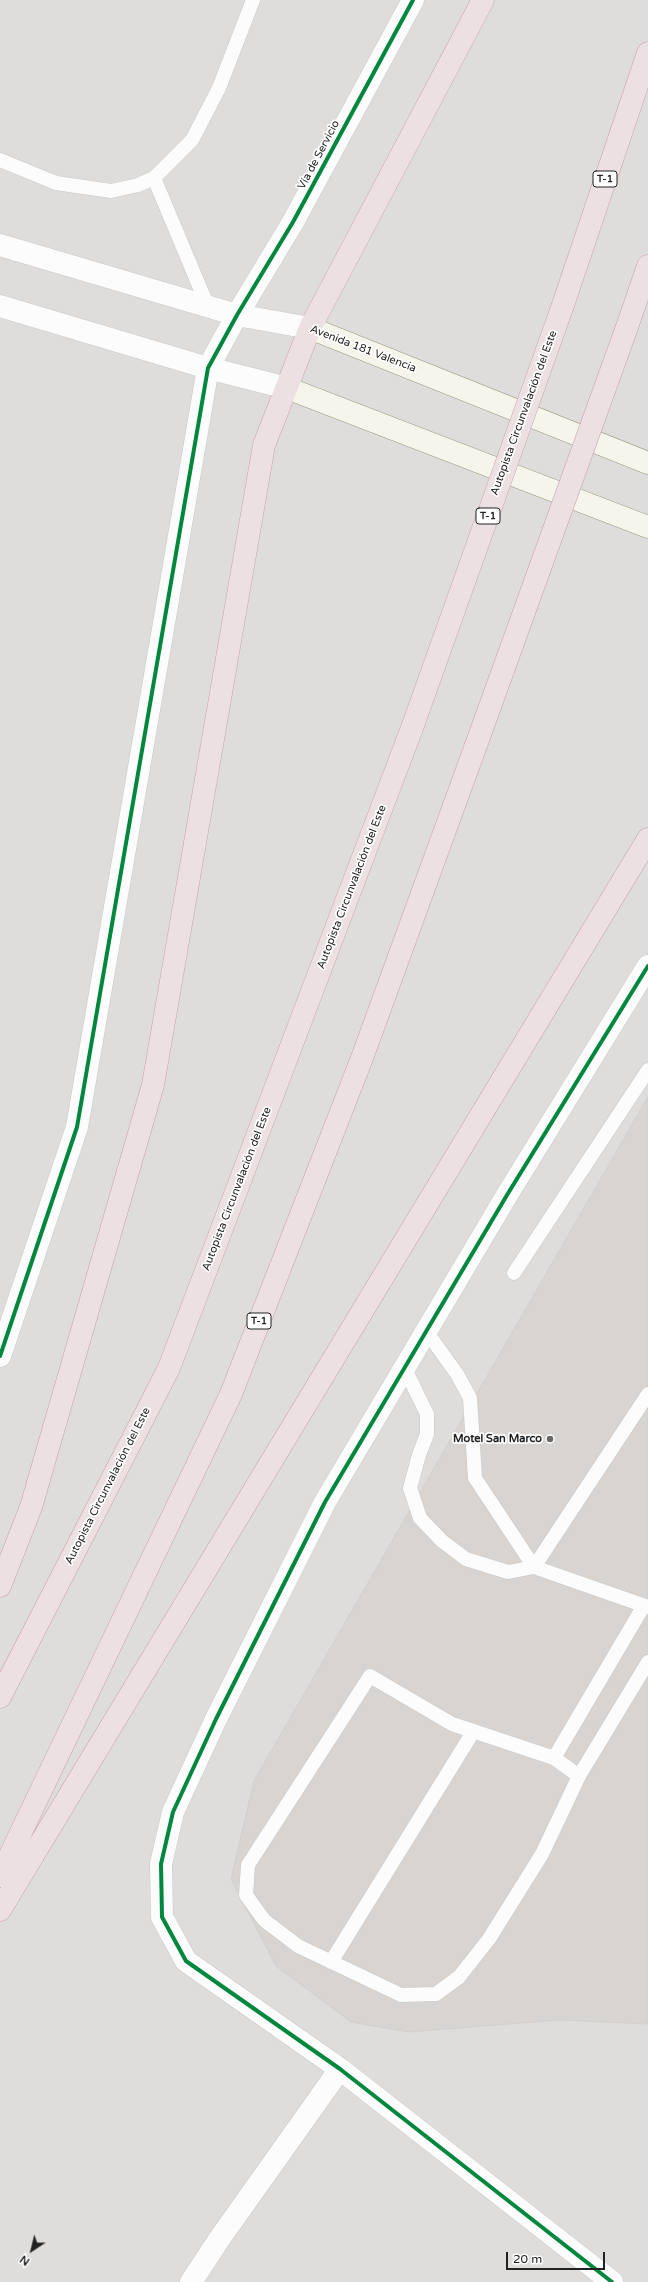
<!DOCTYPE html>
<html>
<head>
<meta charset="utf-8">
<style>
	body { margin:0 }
	#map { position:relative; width:648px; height:2282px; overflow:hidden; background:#f0edea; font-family:"Varela Round",sans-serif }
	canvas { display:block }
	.north { position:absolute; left:12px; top:2230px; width:40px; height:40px; -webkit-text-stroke:3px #fff; paint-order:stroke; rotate:215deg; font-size:11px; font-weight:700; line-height:16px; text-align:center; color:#222 }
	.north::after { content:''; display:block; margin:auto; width:14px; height:18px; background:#222; clip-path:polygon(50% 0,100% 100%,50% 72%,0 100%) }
	.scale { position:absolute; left:506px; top:2252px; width:99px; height:18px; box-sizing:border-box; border:2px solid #222; border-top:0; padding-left:5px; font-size:12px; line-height:14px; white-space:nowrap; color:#222; -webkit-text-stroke:3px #fff; paint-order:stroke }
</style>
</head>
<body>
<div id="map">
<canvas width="648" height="2282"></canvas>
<div class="north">N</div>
<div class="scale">20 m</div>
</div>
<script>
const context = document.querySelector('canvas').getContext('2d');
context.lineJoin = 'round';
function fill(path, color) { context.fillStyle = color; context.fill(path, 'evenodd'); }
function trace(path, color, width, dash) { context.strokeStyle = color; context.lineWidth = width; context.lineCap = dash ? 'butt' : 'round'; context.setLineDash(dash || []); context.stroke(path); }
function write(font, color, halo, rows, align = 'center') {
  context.font = font + ' "Varela Round",sans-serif'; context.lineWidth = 3.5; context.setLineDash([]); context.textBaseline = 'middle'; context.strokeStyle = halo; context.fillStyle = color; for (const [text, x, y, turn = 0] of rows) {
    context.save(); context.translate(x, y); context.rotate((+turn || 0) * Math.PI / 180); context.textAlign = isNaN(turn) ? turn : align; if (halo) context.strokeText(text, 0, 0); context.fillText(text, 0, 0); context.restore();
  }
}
fill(new Path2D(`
	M0,0H648V2282H0Z`), '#dfdddc');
const building = new Path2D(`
	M648,1097V2024L559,2020L409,2032L351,2022L276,1966L231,1879L254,1781Z`);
fill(building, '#d7d4d1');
trace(building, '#d3cfcb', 1);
const lane = new Path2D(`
	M0,160L56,183L111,191L138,185L154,178L192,140L219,88L253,0
	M154,178L208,307
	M514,1273L648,1070
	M426,1331L457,1374L470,1398L475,1478L534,1567
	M404,1367L427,1414V1434L419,1455L410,1488L420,1518L442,1541L466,1559L508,1572L534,1567L648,1607
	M534,1567L648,1394
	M554,1758L643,1607
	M579,1776L554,1758L452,1724L370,1676L248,1865L246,1895L264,1920L298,1946L401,1995L436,1994L459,1977L489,1939L542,1854L579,1776L648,1662
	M331,1962L473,1732`);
const street = new Path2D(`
	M0,245L237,315L310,328
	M0,306L208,368L287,388
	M0,1356L77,1127L208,368L237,315L293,222L413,0
	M191,2282L220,2238L340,2069
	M612,2282L340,2069L186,1961L162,1917L161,1864L173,1812L216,1719L325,1502L507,1195L648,966`);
const secondary = new Path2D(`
	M310,328L648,463
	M287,388L648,527`);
const highway = new Path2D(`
	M563,305L648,53
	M627,327L648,266
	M0,1586L31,1507L153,1085L264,445L310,328L483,0
	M0,1697L169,1368L412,728
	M0,1876L231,1394L362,1058L475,748
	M0,1910L648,839`);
trace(lane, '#c9c8c6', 15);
trace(street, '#c9c8c6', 23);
trace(secondary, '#9b9a80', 23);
trace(highway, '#c79fad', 23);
trace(lane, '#fdfcfc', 14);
trace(street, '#fdfcfc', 22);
trace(secondary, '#f5f5ec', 22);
trace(highway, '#ece0e2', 22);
const highwayBridge = new Path2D(`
	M412,728L563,305
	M475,748L627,327`);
trace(highwayBridge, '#c79fad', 23, []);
trace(highwayBridge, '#ece0e2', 22);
trace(new Path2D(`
	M0,1356L77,1127L208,368L237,315L293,222L413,0
	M612,2282L340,2069L186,1961L162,1917L161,1864L173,1812L216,1719L325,1502L507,1195L648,966`), '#00873e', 4);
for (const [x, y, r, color] of [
	[550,1439,4,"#6a6968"]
]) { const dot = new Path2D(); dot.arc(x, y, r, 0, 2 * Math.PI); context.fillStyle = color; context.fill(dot); trace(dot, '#fff', 1.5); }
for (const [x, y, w] of [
	[605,179,24],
	[488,516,24],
	[259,1321,24]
]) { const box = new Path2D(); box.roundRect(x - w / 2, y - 8, w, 16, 3); context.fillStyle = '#fff'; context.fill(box); trace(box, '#222', 1); }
write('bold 10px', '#222', null, [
	["T-1",605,179],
	["T-1",488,516],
	["T-1",259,1321]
]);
write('11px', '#222', '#fff', [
	["Vía de Servicio",319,155,-62],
	["Avenida 181 Valencia",363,349,21],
	["Autopista Circunvalación del Este",524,413,-70],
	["Autopista Circunvalación del Este",352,887,-69],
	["Autopista Circunvalación del Este",237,1189,-69],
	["Autopista Circunvalación del Este",108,1486,-63]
]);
write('bold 11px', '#222', '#fff', [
	["Motel San Marco",542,1439]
], 'right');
</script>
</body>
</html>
